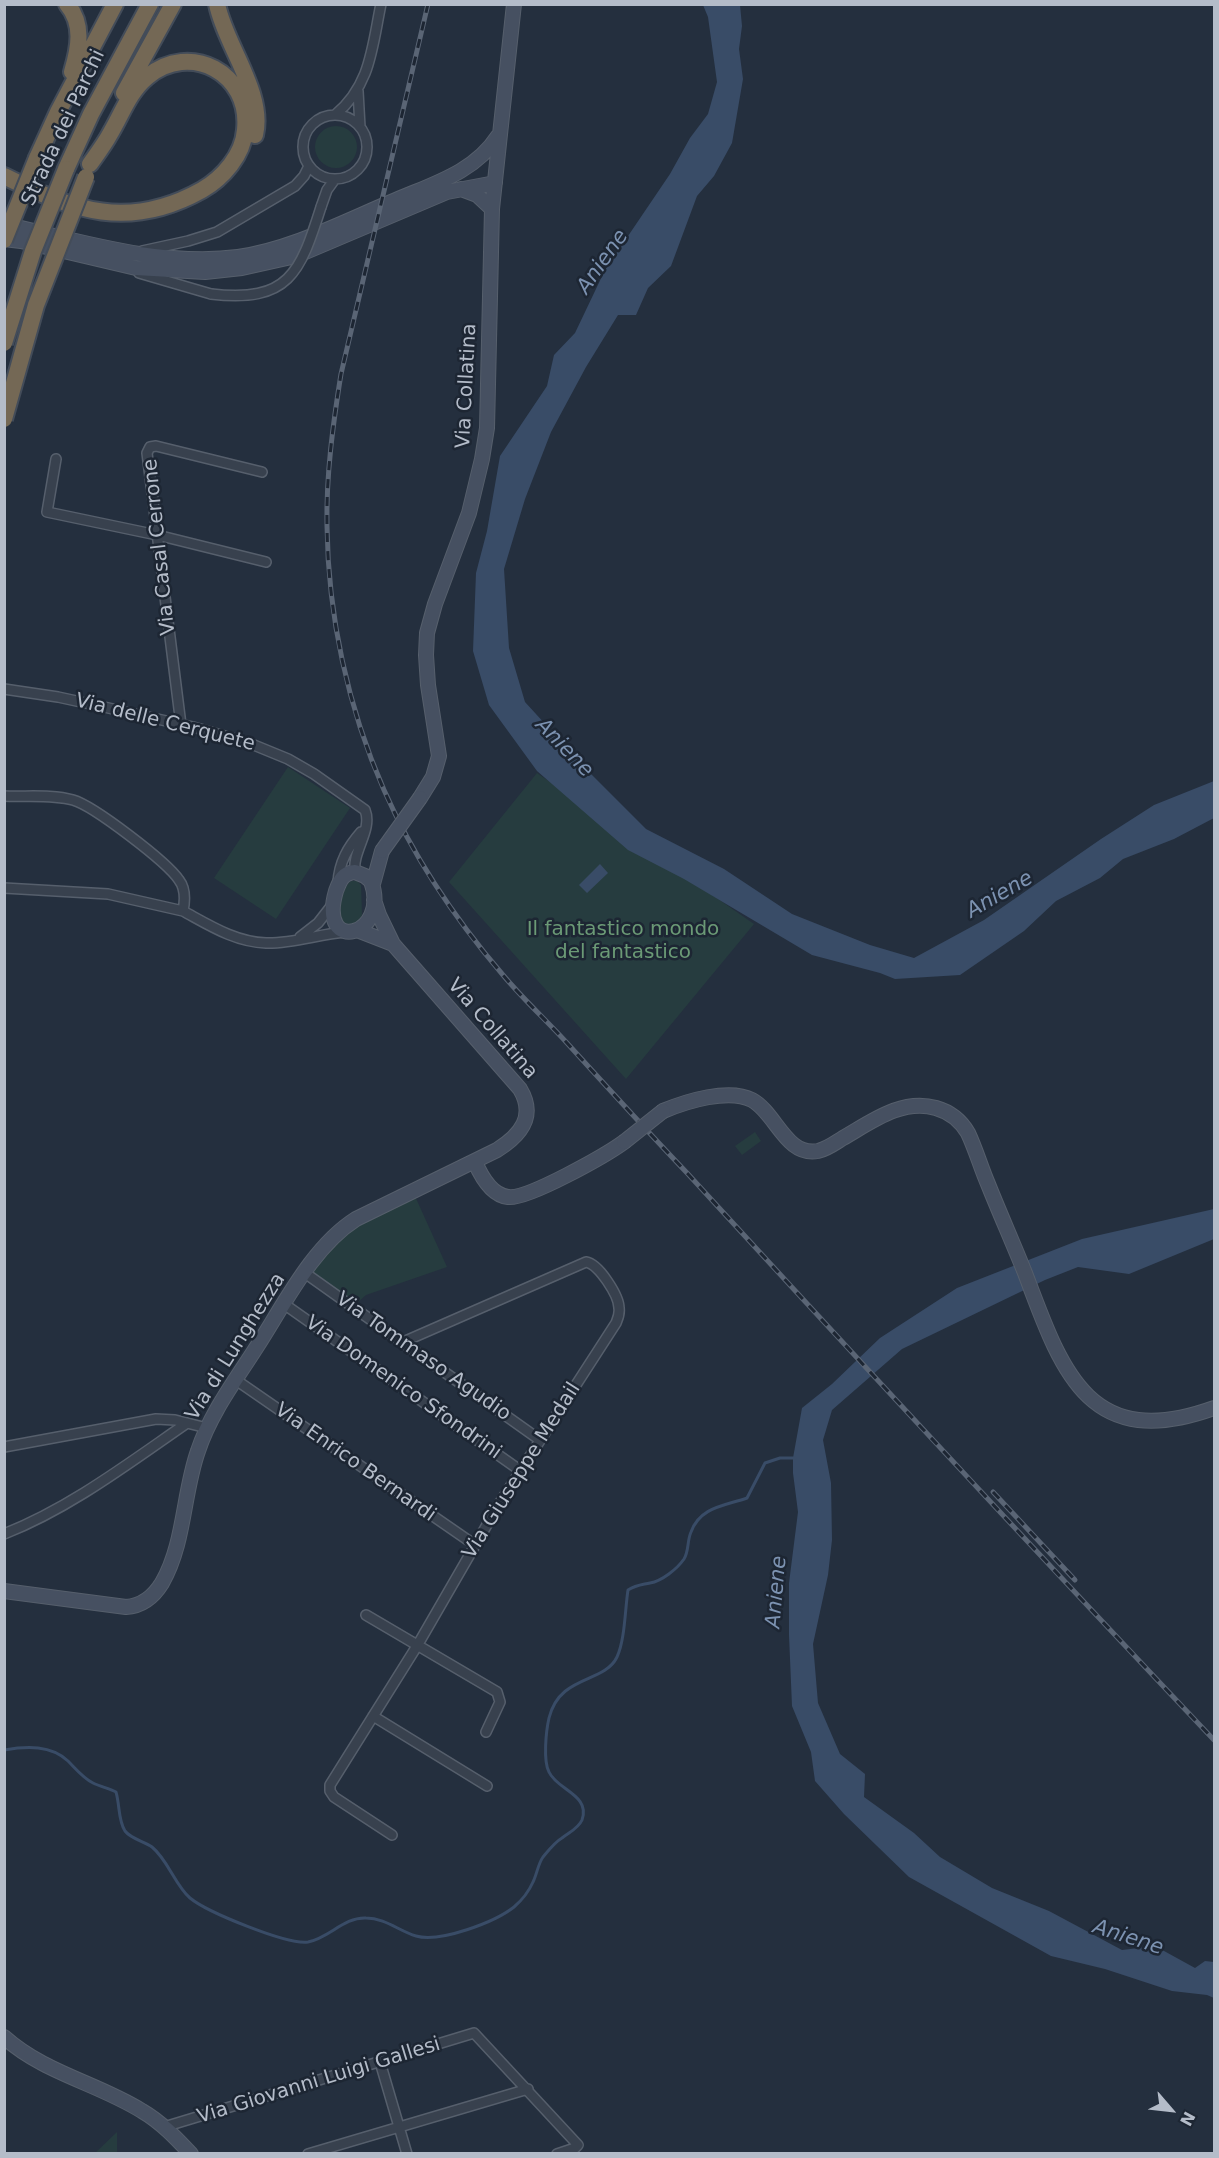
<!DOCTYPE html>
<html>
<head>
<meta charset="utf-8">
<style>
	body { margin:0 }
	#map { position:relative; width:1219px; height:2158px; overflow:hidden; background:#242f3e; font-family:"DejaVu Sans",sans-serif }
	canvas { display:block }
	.frame { position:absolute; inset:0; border:6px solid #b4bcc9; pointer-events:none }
	.north { position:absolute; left:1141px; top:2080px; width:60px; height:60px; -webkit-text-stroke:4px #1d2633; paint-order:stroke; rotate:118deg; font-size:16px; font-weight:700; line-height:24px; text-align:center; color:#b4bcc9 }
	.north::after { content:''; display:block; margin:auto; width:21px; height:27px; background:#b4bcc9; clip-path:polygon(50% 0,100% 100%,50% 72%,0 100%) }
</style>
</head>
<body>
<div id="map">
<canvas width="1219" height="2158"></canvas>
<div class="frame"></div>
<div class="north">N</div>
</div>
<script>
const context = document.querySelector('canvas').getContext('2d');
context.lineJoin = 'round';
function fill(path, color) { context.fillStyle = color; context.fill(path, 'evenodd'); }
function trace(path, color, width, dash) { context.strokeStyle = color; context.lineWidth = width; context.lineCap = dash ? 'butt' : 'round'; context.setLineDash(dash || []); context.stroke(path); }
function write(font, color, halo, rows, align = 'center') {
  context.font = font + ' "DejaVu Sans",sans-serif'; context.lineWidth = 5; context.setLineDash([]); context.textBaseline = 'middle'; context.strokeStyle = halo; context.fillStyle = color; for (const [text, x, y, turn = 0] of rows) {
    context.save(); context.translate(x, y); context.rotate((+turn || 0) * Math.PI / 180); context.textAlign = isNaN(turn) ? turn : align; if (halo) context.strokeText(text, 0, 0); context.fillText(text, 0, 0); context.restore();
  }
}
fill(new Path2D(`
	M315 147a21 21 0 1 1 42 0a21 21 0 1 1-42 0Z
	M288,767L350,808L276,919L214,878Z
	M537,773L754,924L626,1079L449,882Z
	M351,881H357L361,885L362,915L359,921C331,936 339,890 351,881Z
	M755,1132L761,1141L742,1155L735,1146Z
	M414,1194L447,1267L366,1295L356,1304L310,1272L355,1223Z
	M117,2132V2153H95Z`), '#263c3f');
fill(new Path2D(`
	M703,5H740L742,26L739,49L743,79L732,143L714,176L697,196L671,266L648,288L636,315H618L586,367L551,432L525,499L504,569L509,648L525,702L590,773L646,829L724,869L792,914L870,945L914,958L984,920L1101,839L1154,805L1214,781V818L1174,839L1123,859L1100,878L1056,901L1024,931L960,975L895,979L880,973L812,955L684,879L628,850L537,771L489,705L473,651L476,573L487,531L500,456L547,386L554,355L575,333L605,270L670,174L690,138L708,114L717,82L708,17Z
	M600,864L608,873L587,893L579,885Z
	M1214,1209V1239L1129,1274L1078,1267L1045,1280L902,1349L832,1410L823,1440L831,1483L832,1540L828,1575L813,1644L818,1703L840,1754L865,1774L864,1797L914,1833L940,1857L992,1888L1049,1911L1122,1950L1155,1946L1195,1968L1205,1961L1214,1962V1998L1207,1995L1172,1991L1105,1969L1051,1956L909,1877L844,1814L815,1781L811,1752L792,1706L789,1635V1583L798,1512L793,1473V1458L802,1408L832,1384L880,1338L957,1288L1082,1239Z`), '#394c67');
trace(new Path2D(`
	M4,1750C27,1746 51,1745 68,1761C76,1769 83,1778 93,1783C101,1787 109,1788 116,1792C120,1806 118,1820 125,1831C131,1839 144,1841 152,1847C168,1860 175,1885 190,1898C207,1912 287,1945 308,1942C329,1938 344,1917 366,1918C385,1918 399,1931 416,1936C440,1943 495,1922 514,1907C521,1901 529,1891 533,1882C537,1874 538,1864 543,1857C548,1851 555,1842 562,1838C569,1832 578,1829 582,1820C591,1795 557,1790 549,1772C543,1761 546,1731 549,1718C560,1674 604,1684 617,1657C625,1640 625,1609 628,1590C636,1585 641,1585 650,1583C662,1581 677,1569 684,1559C689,1551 687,1541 691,1532C700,1507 724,1506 747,1498L765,1463L780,1458H795`), '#394c67', 3);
const street = new Path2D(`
	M358,91L360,127
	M335,115C371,85 372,47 381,4
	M303 147a32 32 0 1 1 64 0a32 32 0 1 1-64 0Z
	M321,207L327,190L335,179
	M142,251L188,241L217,232L295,186L304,176L309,166
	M139,273L211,294
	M56,459L47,512L157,535L266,562
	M4,689L58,697L104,707L193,727L249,743L288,759L314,774L365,810C373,830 352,851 355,872
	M181,725L147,453L150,447L156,446L262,472
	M4,796C26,797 52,794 73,800C94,806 167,862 179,880C186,889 185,901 183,911C209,925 235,942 266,943C292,944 319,934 345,932
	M338,883C339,862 348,847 361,832
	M4,888L108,894L183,911
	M300,937L318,923L332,905
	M305,1273L540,1440
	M284,1304L521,1471
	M236,1380L475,1545
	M4,1447L156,1419L175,1420L207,1428
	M4,1534C70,1508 129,1463 187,1423
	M366,1615L497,1692L500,1702L486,1732
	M373,1716L487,1786
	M392,1835L334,1797L330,1791V1785L417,1646L499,1504L616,1323C618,1318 620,1314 619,1308C619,1296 599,1264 586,1262L403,1342
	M380,2062L407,2154
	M164,2127L474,2033L578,2145L575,2148L557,2154
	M308,2154L528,2089`);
const secondary = new Path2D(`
	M461,189L477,195L492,209
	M4,224C79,241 161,267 238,257C293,249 345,221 396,200C433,184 475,172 498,136
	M4,239L21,241L136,268L205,272L242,268L296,256L447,192L495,183
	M420,798L433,777L439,756L428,685L426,655L427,633L435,604L469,513L482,459L487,428L492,209L514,4
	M355,872L365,876L371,881C391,936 317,956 336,891C340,880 343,873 355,872Z
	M373,884L382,851
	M357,930L393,944
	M663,1111C687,1101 729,1088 752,1100C776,1113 786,1157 818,1151C827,1149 835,1143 843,1138C871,1122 902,1098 936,1108C950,1112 961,1121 968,1133C976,1150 981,1168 988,1184C1000,1214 1013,1243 1025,1273C1062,1372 1089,1453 1214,1408
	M475,1162C481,1176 491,1195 508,1197C527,1200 606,1155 624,1142
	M4,1591L126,1607C142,1606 154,1596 162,1583C185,1543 183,1493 198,1451C210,1414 235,1381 256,1348C284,1305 312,1247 356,1219L497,1150C521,1135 536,1116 520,1089L393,944L379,915L374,900
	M4,2037C44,2073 97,2083 142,2111C161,2122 176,2138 191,2154`);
const highway = new Path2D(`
	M67,4C84,24 79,48 72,72
	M217,4C225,45 265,93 255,135
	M124,93L173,4
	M37,158L58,112L115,4
	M66,169L91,114L150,4
	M4,176C74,211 129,231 202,190C223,178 243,155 245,130C251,73 190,41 147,77C129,92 122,114 110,134C104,145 97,154 90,164`);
trace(street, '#565f6c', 12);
trace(secondary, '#565f6c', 16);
trace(highway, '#434c59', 20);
trace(street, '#38414e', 9);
trace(secondary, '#465061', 14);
trace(highway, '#746855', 16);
const rail = new Path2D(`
	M428,4L341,374C333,424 326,475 327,526C328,616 348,708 384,790C414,858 455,919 503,975C523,999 546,1020 567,1043C607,1087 647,1131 688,1174C862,1364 1037,1553 1214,1740
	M993,1492L1075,1580`);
trace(rail, '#5a6575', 5);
trace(rail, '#1d2633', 3, [9]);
const streetBridge = new Path2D(`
	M211,294C289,303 300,273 321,207`);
const secondaryBridge = new Path2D(`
	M382,851L420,798
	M624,1142L663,1111`);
const highwayBridge = new Path2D(`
	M4,240L37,158
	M4,343L33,251L66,169
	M4,419L36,305L86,177`);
trace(streetBridge, '#565f6c', 12, []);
trace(secondaryBridge, '#565f6c', 16, []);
trace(highwayBridge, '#434c59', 20, []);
trace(streetBridge, '#38414e', 9);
trace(secondaryBridge, '#465061', 14);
trace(highwayBridge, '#746855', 16);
write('20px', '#b4bcc9', '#1d2633', [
	["Strada dei Parchi",64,128,-65],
	["Via Collatina",467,386,-87],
	["Via Casal Cerrone",160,547,-96],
	["Via delle Cerquete",165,723,14],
	["Via Collatina",492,1029,49],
	["Via di Lunghezza",236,1347,-58],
	["Via Tommaso Agudio",423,1357,35],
	["Via Domenico Sfondrini",403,1388,35],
	["Via Enrico Bernardi",355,1463,35],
	["Via Giuseppe Medail",522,1471,-58],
	["Via Giovanni Luigi Gallesi",319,2081,-17]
]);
write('20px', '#6b9a76', '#1d2633', [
	["Il fantastico mondo",623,930],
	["del fantastico",623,953]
]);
write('italic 21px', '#7c92b1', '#1d2633', [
	["Aniene",603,262,-55],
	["Aniene",564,748,46],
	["Aniene",1000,895,-30],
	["Aniene",777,1592,-85],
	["Aniene",1128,1938,18]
]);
</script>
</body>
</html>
